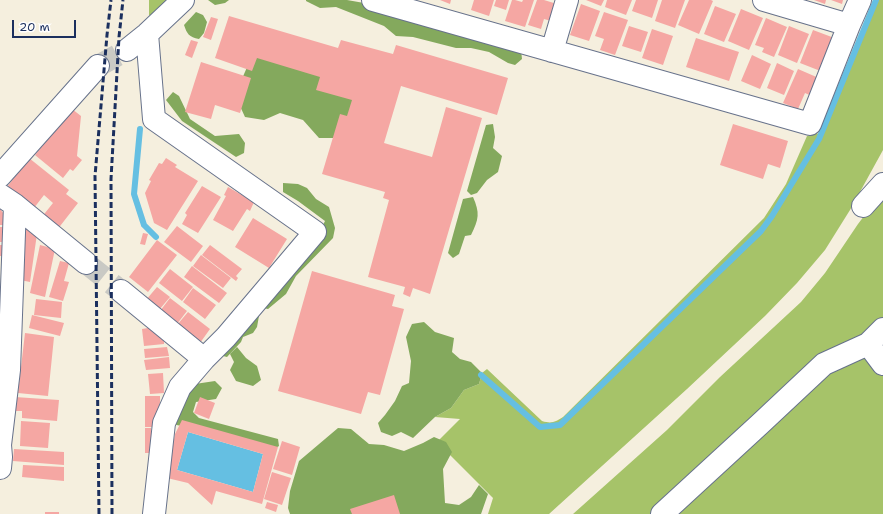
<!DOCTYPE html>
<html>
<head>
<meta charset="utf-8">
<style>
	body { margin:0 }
	#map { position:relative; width:883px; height:514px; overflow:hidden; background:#f5efde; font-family:"Shantell Sans",sans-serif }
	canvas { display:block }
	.scale { position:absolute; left:12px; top:20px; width:64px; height:18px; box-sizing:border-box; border:2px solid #1b2f5e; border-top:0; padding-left:5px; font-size:12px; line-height:14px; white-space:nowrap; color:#1b2f5e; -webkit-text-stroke:3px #fff; paint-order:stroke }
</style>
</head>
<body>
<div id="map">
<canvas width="883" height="514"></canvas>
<div class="scale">20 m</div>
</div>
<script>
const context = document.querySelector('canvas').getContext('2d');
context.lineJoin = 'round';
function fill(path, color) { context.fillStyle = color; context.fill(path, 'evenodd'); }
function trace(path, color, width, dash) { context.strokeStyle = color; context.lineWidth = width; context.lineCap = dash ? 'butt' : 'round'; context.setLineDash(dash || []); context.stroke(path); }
fill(new Path2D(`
	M149,0H173L157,18L149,15Z
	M877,0H883V150L850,210L825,250L797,283L765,316L687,389L549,514H488L493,498L437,442L460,419L435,417L451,408L464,390L479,384L482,373L487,369L542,421C552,424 555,422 563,417L764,218L786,184L807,136L816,133L822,135Z
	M883,192V514H573L667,430L720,377L801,302L825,273L858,224L877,199Z`), '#a6c369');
fill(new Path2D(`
	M208,0H229L225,3L215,5Z
	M306,0H347L364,3L521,50L522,59L515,65L508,63L489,52L471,48H456L413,37L396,36L384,26L336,7L320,8L306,1Z
	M196,12L203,15L207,22L204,33L199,39C189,37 187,34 184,25Z
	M262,53L324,75L357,101L337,138H319L303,120L280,113L264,120L245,117L239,104L241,81L248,65Z
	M173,92L179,96L190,119L215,136L239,134L245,143L244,153L236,157L182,121L166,100Z
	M493,124L495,137L493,148L502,156L498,172L487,180L477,193L471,195L467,191L486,125Z
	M283,183L298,184L307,188L316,199L329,207L335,228L333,238L296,276L286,294L268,309L263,308L318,235L325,221L298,201L283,192Z
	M473,197C480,213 479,219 471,235L465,236L459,254L453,258L448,253L463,199Z
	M252,312L259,316L257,327L253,333L243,337L241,342L227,357L223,356Z
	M424,322L435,332L454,338L452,352L460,359L471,362L482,373L479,384L464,390L451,408L435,417L413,438L401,432L392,436L381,432L378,423L385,415L395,401L402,386L409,383L411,361L406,337L412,324Z
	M237,347L246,358L257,366L261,380L253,386L236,381L230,370L234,362L230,354Z
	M215,381L222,388L216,399L196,402L193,412L199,418L278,439L279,446L271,451L191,428L172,424V411L195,384Z
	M338,428L351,429L369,444L384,445L404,451L423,443L434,437L446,442L452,452L443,469L445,503L459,505L471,497L479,485L488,494L481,514H290L288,508L290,491L299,461Z`), '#84a95d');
fill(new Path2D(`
	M188,432L263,454L253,492L177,470Z`), '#65bfe2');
trace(new Path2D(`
	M140,129L134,194L144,225L156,237
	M481,375L540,427L560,425L761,231L772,216L819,139L876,0`), '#65bfe2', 6);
fill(new Path2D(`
	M440,0H451L450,4Z
	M474,0H494L489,16L471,10Z
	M496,0H509L506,10L494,6Z
	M512,0H515L522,2L523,0H534L525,27L505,21Z
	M537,0H544L557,4L551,21L544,19L541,29L528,25Z
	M586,0H604L601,6Z
	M607,0H632L626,15L605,7Z
	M636,0H658L652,18L632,11Z
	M662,0H685L675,28L655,21Z
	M689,0H711L713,1L699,34L678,25Z
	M814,0H826L825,4Z
	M831,0H843L842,4Z
	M581,4L600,11L589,41L570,35Z
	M715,6L736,14L724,42L704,34Z
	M741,9L763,18L749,50L728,41Z
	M604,12L628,20L615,55L600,50L604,39L595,36Z
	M229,16L338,48L341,40L393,54L396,45L508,78L497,115L401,86L384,143L432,157L446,107L482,118L430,294L413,288L410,297L403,294L405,287L368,277L389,200L383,198L385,192L322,174L340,114L347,116L352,100L316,90L320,77L257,58L252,71L215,58Z
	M211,17L218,19L211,40L203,37Z
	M766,18L787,27L774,57L762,52L764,48L755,45Z
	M629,26L648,32L641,52L622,46Z
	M789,26L809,34L797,63L778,55Z
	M652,29L673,36L663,65L642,58Z
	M813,30L837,39L823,72L800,63Z
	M696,38L739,52L729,81L686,67Z
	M191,40L198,42L192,58L185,55Z
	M752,55L771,64L760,89L741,81Z
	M201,62L251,78L240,113L215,105L211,119L185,112Z
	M777,63L794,71L784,95L767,88Z
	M798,69L821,79L814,97L805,93L798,109L783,103Z
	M72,109L81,116L77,156L82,160L73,171L70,169L63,178L35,155Z
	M733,124L788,141L780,168L768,164L763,179L720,165Z
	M29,158L69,190L66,194L78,203L57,230L41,218L53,203L44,195L34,208L7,187Z
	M166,158L177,165L175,167L198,181L167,230L154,223L145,193L151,181L149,180L159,163L162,164Z
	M202,186L221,197L198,233L182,224L187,215L185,213Z
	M228,187L254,202L250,211L247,209L233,231L213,220L226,196L224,195Z
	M0,209L4,214V225H0Z
	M253,218L287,239L269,268L235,247Z
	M177,226L203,246L191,262L164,242Z
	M0,227H5V242H0Z
	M22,228L31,229L30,233L37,234L30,282L20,280Z
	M143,233L148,234L145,245L140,244Z
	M157,240L177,255L148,292L129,277Z
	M0,245H5V256H0Z
	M40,245L55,249L45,297L30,293Z
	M210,245L242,269L236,276L238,278L236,281L202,255Z
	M201,255L231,278L223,288L193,266Z
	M60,261L69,263L64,281L69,282L63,301L49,297Z
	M192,266L227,293L219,303L184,277Z
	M170,269L193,287L182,301L159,283Z
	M312,271L395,295L392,306L404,309L380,395L368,392L361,414L278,391Z
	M157,287L170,297L159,310L146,300Z
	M193,288L216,305L205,319L183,302Z
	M170,298L187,311L177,324L160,311Z
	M36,299L62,302L61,318L34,315Z
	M188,312L210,329L200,343L177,325Z
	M32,315L64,323L60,336L29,328Z
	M154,327L155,334L164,336V344L144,346L142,329Z
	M25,333L54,337L48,396L18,393Z
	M167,347L169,356L145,358L144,349Z
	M169,357L170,368L146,370L144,360Z
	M163,373L164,393L150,394L148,374Z
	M145,396H160V403L152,427H145Z
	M15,397L59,400L57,421L22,418V411H14Z
	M200,397L215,403L209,419L194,413Z
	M182,420L278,447L262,504L216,491L212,505L188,483L167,478L175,434ZM188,432L263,454L253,492L177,470Z
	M21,421L50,423L48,448L20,446Z
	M145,428H151V453H145Z
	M282,441L300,447L292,475L273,469Z
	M14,449L64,452V465L13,461Z
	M23,465L64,467V481L22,477Z
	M272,472L291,478L282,505L264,499Z
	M394,495L400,514H352L350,509Z
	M267,502L278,505L276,512L265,508Z
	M45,512H59V514H45Z`), '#f5a7a3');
trace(new Path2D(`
	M98,66L127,50
	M86,263L121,291`), '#c9c9c4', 22, [22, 11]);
const minor = new Path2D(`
	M373,0L810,124L849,25L860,0
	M764,0L849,25
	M147,34L154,119L315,232L226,337L204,359L180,387L164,423L154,514
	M127,50L147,34L183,0
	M552,51L567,0
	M0,176L98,66
	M0,195L15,205L86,263
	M863,206L883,184
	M121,291L204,359
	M868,344L883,364
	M0,445L9,370L15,205
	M0,445L1,457L0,468
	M662,514L760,424L824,364L868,344L883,329`);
trace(minor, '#67728b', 24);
trace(minor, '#fff', 22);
trace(new Path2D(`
	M99,514L95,176L107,35L111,0
	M112,514L111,179L119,37L123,0`), '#1b2f5e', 3, [6, 3]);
</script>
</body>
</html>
